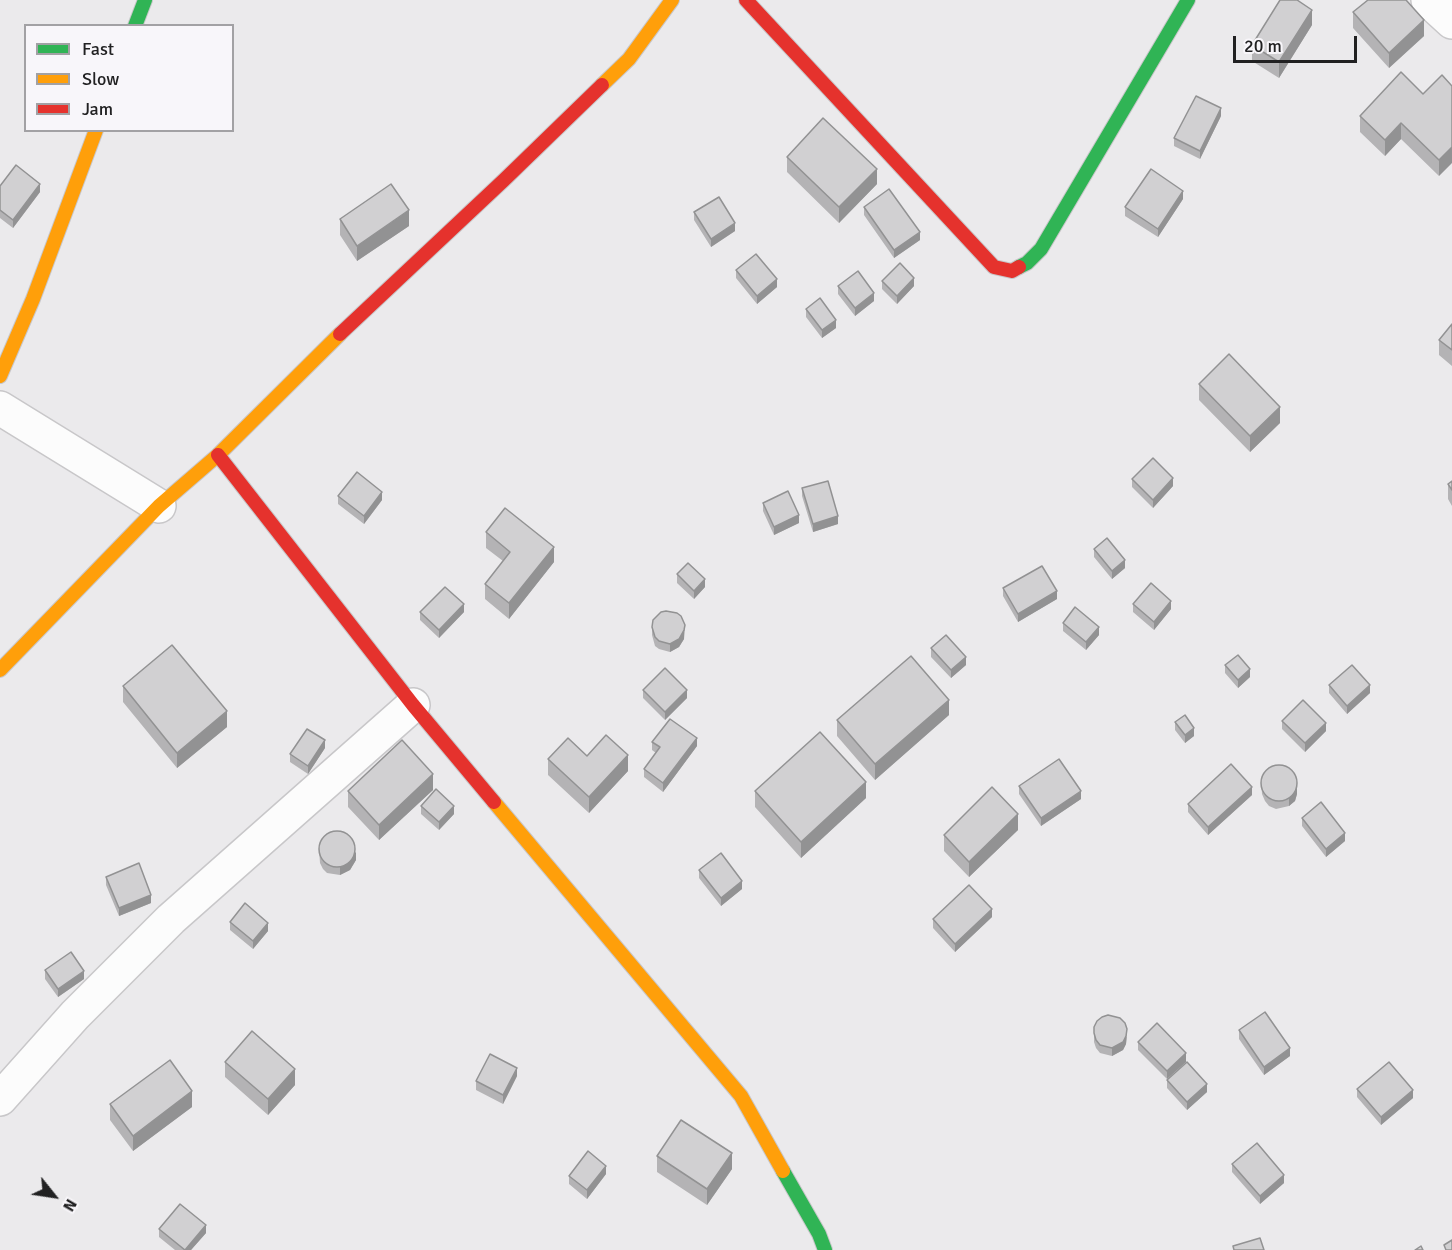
<!DOCTYPE html>
<html>
<head>
<meta charset="utf-8">
<style>
	body { margin:0 }
	#map { position:relative; width:1452px; height:1250px; overflow:hidden; background:#ebeaec; font-family:Signika,sans-serif }
	canvas { display:block }
	.legend { position:absolute; left:24px; top:24px; width:210px; height:108px; box-sizing:border-box; background:#f8f6fa; border:2px solid #a2a1a4; margin:0; padding:8px 10px; list-style:none; font-size:18px; color:#212122 }
	.legend li { display:flex; align-items:center; gap:12px; height:30px }
	.legend b { width:30px; border:2px solid #a2a1a4 }
	.north { position:absolute; left:24px; top:1166px; width:60px; height:60px; -webkit-text-stroke:4px #f8f6fa; paint-order:stroke; rotate:120deg; font-size:16px; font-weight:700; line-height:24px; text-align:center; color:#212122 }
	.north::after { content:''; display:block; margin:auto; width:21px; height:27px; background:#212122; clip-path:polygon(50% 0,100% 100%,50% 72%,0 100%) }
	.scale { position:absolute; left:1233px; top:36px; width:124px; height:27px; box-sizing:border-box; border:3px solid #212122; border-top:0; padding-left:8px; font-size:18px; line-height:21px; white-space:nowrap; color:#212122; -webkit-text-stroke:4px #f8f6fa; paint-order:stroke }
</style>
</head>
<body>
<div id="map">
<canvas width="1452" height="1250"></canvas>
<ul class="legend">
<li><b style="height:8px;background:#30b455"></b>Fast</li>
<li><b style="height:8px;background:#ff9f0a"></b>Slow</li>
<li><b style="height:8px;background:#e5322d"></b>Jam</li>
</ul>
<div class="north">N</div>
<div class="scale">20 m</div>
</div>
<script>
const context = document.querySelector('canvas').getContext('2d');
context.lineJoin = 'round';
function trace(path, color, width, dash) { context.strokeStyle = color; context.lineWidth = width; context.lineCap = dash ? 'butt' : 'round'; context.setLineDash(dash || []); context.stroke(path); }
function fill(path, color) { context.fillStyle = color; context.fill(path, 'evenodd'); }
const street = new Path2D(`
	M1428,0L1452,22
	M0,408L159,506
	M0,1099L75,1015L171,919L413,705`);
const fast = new Path2D(`
	M135,26L145,0
	M1019,267L1027,263L1041,249L1188,0
	M783,1171L819,1234L825,1250`);
const slow = new Path2D(`
	M602,85L629,59L672,0
	M0,376L33,299L96,130
	M0,670L159,506L218,455L340,334
	M494,802L741,1096L783,1171`);
const jam = new Path2D(`
	M746,0L994,267L1012,271L1019,267
	M340,334L504,180L602,85
	M218,455L413,705L494,802`);
trace(street, '#c8c7c9', 36);
trace(fast, '#c8c7c9', 16);
trace(slow, '#c8c7c9', 16);
trace(jam, '#c8c7c9', 16);
trace(street, '#fcfcfc', 33);
trace(fast, '#30b455', 14);
trace(slow, '#ff9f0a', 14);
trace(jam, '#e5322d', 14);
fill(new Path2D(`
	M1353,12L1424,36L1389,68L1353,28Z
	M1312,25L1279,78L1252,61V45Z
	M1442,75L1439,176L1401,139L1385,156L1360,132V116L1423,94Z
	M1221,116L1200,159L1174,146V138Z
	M787,157L877,184L839,223L787,172Z
	M0,186L40,192L13,228L0,218Z
	M1183,199L1158,237L1125,216V207Z
	M864,207L920,240L894,258L864,215Z
	M694,212L735,231L711,247L694,220Z
	M340,219L409,226L357,261L340,235Z
	M736,270L777,287L757,304L736,278Z
	M882,281L914,286L897,304L882,289Z
	M838,286L874,301L855,316L838,294Z
	M806,309L836,328L822,338L806,317Z
	M1452,324V366L1439,355V340Z
	M1199,384L1280,423L1250,452L1199,400Z
	M1132,479L1173,486L1153,508L1132,487Z
	M1452,481V506L1448,499V484Z
	M802,488L838,524L813,532L802,496Z
	M338,496L382,500L364,524L338,504Z
	M763,503L799,523L774,535L763,511Z
	M486,532L554,562L509,619L485,599V584L503,561L486,548Z
	M1094,549L1125,568L1112,579L1094,557Z
	M677,574L705,587L694,599L677,583Z
	M1003,588L1057,599L1018,622L1003,596Z
	M1133,604L1171,609L1154,630L1133,612Z
	M420,612H464L439,638L420,620Z
	M1063,623L1099,635L1086,650L1063,631Z
	M652,627L684,639L679,647L670,652L659,649L655,646L652,635Z
	M931,648L966,665L951,678L931,657Z
	M1225,665L1250,677L1238,688L1225,673Z
	M1329,685L1370,693L1347,714L1329,693Z
	M123,686L227,727L177,768L123,702Z
	M643,690L687,698L665,720L643,698Z
	M949,715L875,780L837,736V720Z
	M1282,721L1326,731L1305,752L1282,729Z
	M1175,722L1194,736L1185,743L1175,730Z
	M652,742L697,746L663,792L644,777V769L656,753L652,750Z
	M325,748L308,774L290,762V754Z
	M587,756L628,771L589,813L548,775V759Z
	M1261,779L1297,794L1295,801L1289,806L1276,809L1269,806L1265,801L1262,794Z
	M1019,786L1081,799L1041,826L1019,794Z
	M433,790L379,840L348,807V791Z
	M755,791L866,798L801,858L755,807Z
	M1252,795L1208,835L1188,812V804Z
	M421,806L454,814L439,830L421,814Z
	M1302,818L1345,841L1326,857L1302,826Z
	M1018,830L969,877L944,851V835Z
	M319,849L356,860L350,870L340,875L327,873L323,869L320,863Z
	M699,870L742,889L721,906L699,878Z
	M106,877L151,903L119,916L106,885Z
	M992,917L955,952L933,928V919Z
	M230,922L268,931L253,949L230,930Z
	M45,970L84,979L58,997L45,979Z
	M1239,1030L1290,1056L1264,1075L1239,1039Z
	M1094,1033L1127,1037L1126,1044L1123,1050L1112,1056L1100,1053L1096,1048L1094,1042Z
	M1138,1042L1186,1062L1167,1079L1138,1050Z
	M225,1062L295,1085L268,1115L225,1077Z
	M517,1076L503,1104L476,1090V1081Z
	M1167,1080L1207,1092L1187,1110L1167,1088Z
	M1357,1089L1413,1098L1381,1125L1357,1097Z
	M110,1104L192,1107L133,1151L110,1120Z
	M657,1156L732,1169L707,1205L657,1172Z
	M1232,1164L1284,1183L1260,1204L1232,1172Z
	M606,1174L587,1199L569,1184V1176Z
	M159,1229L206,1233L191,1250H175L159,1237Z`), '#b4b3b5');
fill(new Path2D(`
	M1312,10V25L1279,78V62Z
	M1424,20V36L1389,68V53Z
	M1221,108V116L1200,159V151Z
	M1401,123V139L1385,156V140Z
	M1452,147V163L1439,176V160Z
	M877,169V184L839,223V207Z
	M40,184V192L13,228V220Z
	M1183,191V199L1158,237V229Z
	M409,210V226L357,261V246Z
	M735,223V231L711,247V239Z
	M920,232V240L894,258V250Z
	M914,278V286L897,304V296Z
	M777,279V287L757,304V296Z
	M874,293V301L855,316V308Z
	M836,320V328L822,338V330Z
	M1280,407V423L1250,452V436Z
	M1173,478V486L1153,508V500Z
	M382,492V500L364,524V516Z
	M799,515V523L774,535V527Z
	M838,516V524L813,532V524Z
	M554,547V562L509,619V603Z
	M1125,560V568L1112,579V571Z
	M705,579V587L694,599V591Z
	M1057,591V599L1018,622V614Z
	M1171,601V609L1154,630V622Z
	M464,604V612L439,638V630Z
	M685,625L684,639L679,647L670,652V644Z
	M1099,627V635L1086,650V642Z
	M966,657V665L951,678V670Z
	M1250,669V677L1238,688V680Z
	M1370,685V693L1347,714V706Z
	M687,690V698L665,720V712Z
	M949,700V715L875,780V764Z
	M227,711V727L177,768V753Z
	M1326,723V731L1305,752V743Z
	M1194,728V736L1185,743V735Z
	M697,738V746L663,792V783Z
	M325,740V748L308,774V766Z
	M628,755V771L589,813V797Z
	M433,774V790L379,840V825Z
	M866,782V798L801,858V842Z
	M1297,786V794L1295,801L1289,806V798Z
	M1252,787V795L1208,835V827Z
	M1081,791V799L1041,826V818Z
	M454,806V814L439,830V822Z
	M1018,814V830L969,877V862Z
	M1345,833V841L1326,857V849Z
	M356,852V860L350,870L340,875V867Z
	M742,881V889L721,906V898Z
	M151,895V903L119,916V908Z
	M992,909V917L955,952V944Z
	M268,923V931L253,949V941Z
	M84,971V979L58,997V989Z
	M1127,1029L1126,1044L1123,1050L1112,1056V1048Z
	M1290,1048V1056L1264,1075V1067Z
	M1186,1053V1062L1167,1079V1071Z
	M517,1068V1076L503,1104V1095Z
	M295,1069V1085L268,1115V1099Z
	M1207,1084V1092L1187,1110V1102Z
	M1413,1090V1098L1381,1125V1117Z
	M192,1091V1107L133,1151V1136Z
	M732,1153V1169L707,1205V1189Z
	M606,1166V1174L587,1199V1190Z
	M1284,1175V1183L1260,1204V1196Z
	M206,1225V1233L191,1250H185Z`), '#929293');
const building = new Path2D(`
	M1280,0H1297L1312,10L1279,62L1252,45Z
	M1368,0H1406L1424,20L1389,53L1353,12Z
	M1401,72L1423,94L1442,75L1452,86V147L1439,160L1401,123L1385,140L1360,116Z
	M1196,96L1221,108L1200,151L1174,138Z
	M823,118L877,169L839,207L787,157Z
	M16,165L40,184L13,220L0,210V186Z
	M1151,169L1183,191L1158,229L1125,207Z
	M391,184L409,210L357,246L340,219Z
	M889,189L920,232L894,250L864,207Z
	M719,197L735,223L711,239L694,212Z
	M756,254L777,279L757,296L736,270Z
	M900,263L914,278L897,296L882,281Z
	M858,271L874,293L855,308L838,286Z
	M820,298L836,320L822,330L806,309Z
	M1452,324V350L1439,340Z
	M1229,354L1280,407L1250,436L1199,384Z
	M1153,458L1173,478L1153,500L1132,479Z
	M357,472L382,492L364,516L338,496Z
	M828,481L838,516L813,524L802,488Z
	M1452,481V490L1448,484Z
	M788,491L799,515L774,527L763,503Z
	M505,508L554,547L509,603L485,584L510,552L486,532Z
	M1107,538L1125,560L1112,571L1094,549Z
	M688,563L705,579L694,591L677,574Z
	M1042,566L1057,591L1018,614L1003,588Z
	M1151,583L1171,601L1154,622L1133,604Z
	M445,587L464,604L439,630L420,612Z
	M1075,607L1099,627L1086,642L1063,623Z
	M666,611L677,613L681,616L685,625L684,630L679,639L670,644L659,641L655,637L652,627L653,620L661,612Z
	M946,635L966,657L951,670L931,648Z
	M172,645L227,711L177,753L123,686Z
	M1238,655L1250,669L1238,680L1225,665Z
	M911,656L949,700L875,764L837,720Z
	M1352,665L1370,685L1347,706L1329,685Z
	M665,668L687,690L665,712L643,690Z
	M1303,700L1326,723L1305,743L1282,721Z
	M1185,715L1194,728L1185,735L1175,722Z
	M670,719L697,738L663,783L644,769L660,747L652,742Z
	M307,729L325,740L308,766L290,754Z
	M820,732L866,782L801,842L755,791Z
	M606,735L628,755L589,797L548,759L568,738L587,756Z
	M402,740L433,774L379,825L348,791Z
	M1059,759L1081,791L1041,818L1019,786Z
	M1231,764L1252,787L1208,827L1188,804Z
	M1261 783a18 18 0 1 1 36 0a18 18 0 1 1-36 0Z
	M992,787L1018,814L969,862L944,835Z
	M436,789L454,806L439,822L421,806Z
	M1321,802L1345,833L1326,849L1302,818Z
	M319 849a18 18 0 1 1 36 0a18 18 0 1 1-36 0Z
	M721,853L742,881L721,898L699,870Z
	M139,863L151,895L119,908L106,877Z
	M969,885L992,909L955,944L933,919Z
	M245,903L268,923L253,941L230,922Z
	M71,952L84,971L58,989L45,970Z
	M1265,1012L1290,1048L1264,1067L1239,1030Z
	M1108,1015L1120,1018L1125,1023L1127,1029L1126,1036L1123,1042L1112,1048L1100,1045L1096,1040L1094,1033V1027L1097,1021L1102,1017Z
	M1157,1023L1186,1053L1167,1071L1138,1042Z
	M252,1031L295,1069L268,1099L225,1062Z
	M490,1054L517,1068L503,1095L476,1081Z
	M170,1060L192,1091L133,1136L110,1104Z
	M1187,1062L1207,1084L1187,1102L1167,1080Z
	M1389,1062L1413,1090L1381,1117L1357,1089Z
	M681,1120L732,1153L707,1189L657,1156Z
	M1257,1143L1284,1175L1260,1196L1232,1164Z
	M588,1151L606,1166L587,1190L569,1176Z
	M180,1204L206,1225L185,1250L159,1229Z
	M1260,1238L1264,1250H1234L1233,1246Z
	M1452,1240V1250H1446L1444,1245Z
	M1421,1246L1423,1250H1415Z`);
fill(building, '#d1d0d2');
trace(building, '#929293', 1.5);
</script>
</body>
</html>
